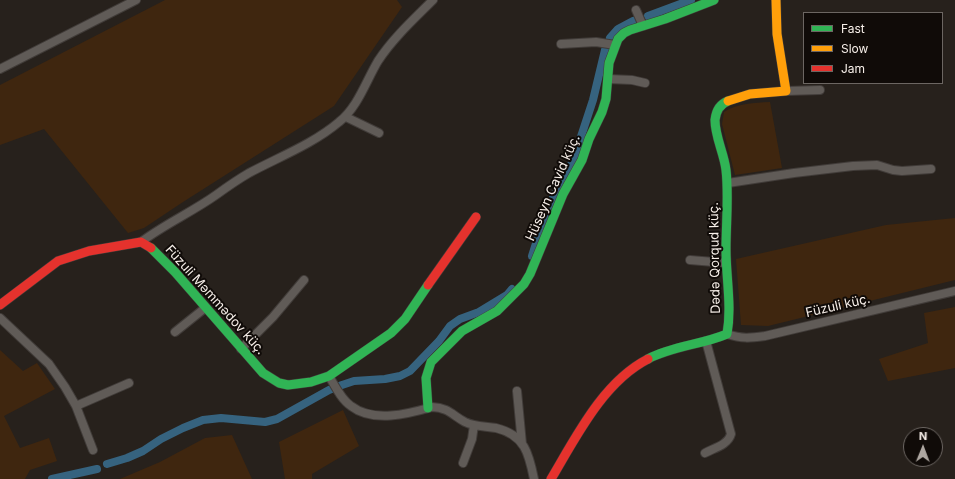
<!DOCTYPE html>
<html>
<head>
<meta charset="utf-8">
<style>
	body { margin:0 }
	#map { position:relative; width:955px; height:479px; overflow:hidden; background:#27211c; font-family:Inter,sans-serif }
	canvas { display:block }
	.legend { position:absolute; left:803px; top:12px; width:140px; height:72px; box-sizing:border-box; background:#100b08; border:1px solid #6c6662; margin:0; padding:5px 7px; list-style:none; font-size:12px; color:#f7efe9 }
	.legend li { display:flex; align-items:center; gap:8px; height:20px }
	.legend b { width:20px; border:1px solid #6c6662 }
	.north { position:absolute; left:903px; top:427px; width:40px; height:40px; box-sizing:border-box; background:#100b08; border:1px solid #6c6662; border-radius:50%; rotate:1deg; font-size:11px; font-weight:700; line-height:16px; text-align:center; color:#f7efe9 }
	.north::after { content:''; display:block; margin:auto; width:14px; height:18px; background:#aea7a1; clip-path:polygon(50% 0,100% 100%,50% 72%,0 100%) }
</style>
</head>
<body>
<div id="map">
<canvas width="955" height="479"></canvas>
<ul class="legend">
<li><b style="height:5px;background:#30b455"></b>Fast</li>
<li><b style="height:5px;background:#ff9f0a"></b>Slow</li>
<li><b style="height:5px;background:#e5322d"></b>Jam</li>
</ul>
<div class="north">N</div>
</div>
<script>
const context = document.querySelector('canvas').getContext('2d');
context.lineJoin = 'round';
function fill(path, color) { context.fillStyle = color; context.fill(path, 'evenodd'); }
function trace(path, color, width, dash) { context.strokeStyle = color; context.lineWidth = width; context.lineCap = dash ? 'butt' : 'round'; context.setLineDash(dash || []); context.stroke(path); }
function write(font, color, halo, rows, align = 'center') {
  context.font = font + ' Inter,sans-serif'; context.lineWidth = 4; context.setLineDash([]); context.textBaseline = 'middle'; context.strokeStyle = halo; context.fillStyle = color; for (const [text, x, y, turn = 0] of rows) {
    context.save(); context.translate(x, y); context.rotate((+turn || 0) * Math.PI / 180); context.textAlign = isNaN(turn) ? turn : align; if (halo) context.strokeText(text, 0, 0); context.fillText(text, 0, 0); context.restore();
  }
}
fill(new Path2D(`
	M165,0H397L402,7L334,106L183,202L144,228L128,233L44,129L0,145V85Z
	M770,102L782,168L735,175L722,124L724,112C738,103 754,103 770,102Z
	M955,218V280L768,326L741,325L736,259L886,225Z
	M955,307V368L888,381L879,359L928,343L924,313Z
	M0,350L23,371L37,363L55,389L4,416L20,448L49,438L57,461L30,470L25,479H0Z
	M343,410L359,446L312,474V479H285L279,442Z
	M232,435L252,479H120L160,462L205,438Z`), '#3f260f');
trace(new Path2D(`
	M648,16L691,0
	M610,38L618,29L633,21
	M532,256L547,209L573,161L593,100L605,50
	M107,464L127,458L143,451L161,439L183,428L203,420L221,418L265,422L277,419L329,390L342,385L354,381L385,379L400,376L410,371L439,341L450,326L460,319L479,312L507,295L512,289
	M52,479L97,469`), '#36637f', 8);
const street = new Path2D(`
	M636,10L643,26
	M561,44L596,42L615,45
	M0,69L136,0
	M608,79L632,80L645,83
	M786,91L820,90
	M346,117L379,133
	M728,183L794,173L853,166L877,165L893,170L902,171L931,169
	M141,242C165,224 192,212 216,195C227,187 237,180 249,173C279,157 313,144 339,122C358,107 366,81 378,61C393,38 414,19 433,0
	M690,260L726,263
	M0,318L49,364L65,387L76,406L93,450
	M175,332L205,308
	M727,334C742,339 750,338 765,336L955,291
	M241,349L273,317L304,280
	M329,376C335,386 341,399 351,406C373,423 408,414 432,407C449,408 452,415 465,422C475,427 486,426 496,428C525,435 529,454 534,479
	M517,391L522,444
	M76,406L129,383
	M705,453C714,448 728,445 731,434L706,341
	M463,463L472,439L474,425`);
const fast = new Path2D(`
	M151,248L175,272L263,373L279,383L288,385L311,382L329,376L391,333L405,319L428,285
	M648,359C672,346 701,345 727,334C732,306 726,278 726,249C726,223 729,196 726,170C724,153 715,137 715,120C716,111 720,104 728,101
	M428,408L426,378L431,362L462,331L497,311L524,284L530,274L563,194L582,160L589,139L602,112L606,99L609,63L618,39L624,33L630,30L665,19L714,0`);
const slow = new Path2D(`
	M728,101L750,94L786,91L777,34L776,0`);
const jam = new Path2D(`
	M428,285L476,217
	M0,305L58,261L89,251L141,242L151,248
	M551,479C576,437 603,382 648,359`);
trace(street, '#413c39', 10);
trace(fast, '#413c39', 10);
trace(slow, '#413c39', 10);
trace(jam, '#413c39', 10);
trace(street, '#605b57', 8);
trace(fast, '#30b455', 9);
trace(slow, '#ff9f0a', 9);
trace(jam, '#e5322d', 9);
write('13px', '#f7efe9', '#100b08', [
	["Hüseyn Cavid küç.",553,188,-66],
	["Dədə Qorqud küç.",715,258,-91],
	["Füzuli Məmmədov küç.",215,300,48],
	["Füzuli küç.",838,306,-13]
]);
</script>
</body>
</html>
